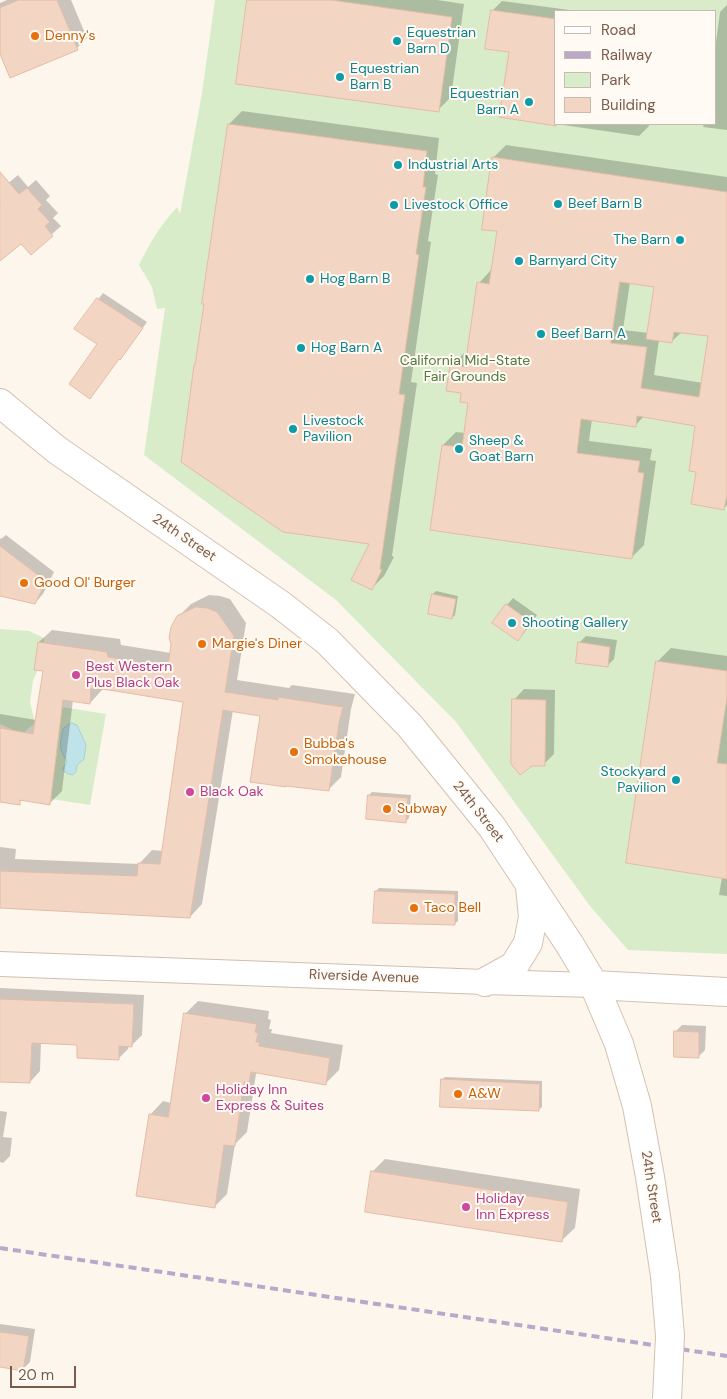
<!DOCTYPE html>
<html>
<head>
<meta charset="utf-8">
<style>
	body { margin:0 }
	#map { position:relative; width:727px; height:1399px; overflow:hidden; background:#fdf6ec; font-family:"DM Sans",sans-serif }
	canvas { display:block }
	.legend { position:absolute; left:554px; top:10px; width:162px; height:115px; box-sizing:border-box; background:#fffaf3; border:1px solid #cabbb1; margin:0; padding:6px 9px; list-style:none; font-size:15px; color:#7a5c4d }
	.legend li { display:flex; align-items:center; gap:10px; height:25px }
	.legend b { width:25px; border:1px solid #cabbb1 }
	.scale { position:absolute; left:10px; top:1366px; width:66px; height:22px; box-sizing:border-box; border:2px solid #7a5c4d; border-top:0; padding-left:6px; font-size:15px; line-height:18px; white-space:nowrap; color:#7a5c4d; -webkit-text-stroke:4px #fffaf3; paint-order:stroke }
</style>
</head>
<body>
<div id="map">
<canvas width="727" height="1399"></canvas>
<ul class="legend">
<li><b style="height:6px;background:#fff"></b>Road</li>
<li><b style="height:6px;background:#b9a8c9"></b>Railway</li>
<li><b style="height:14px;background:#d8ecc9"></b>Park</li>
<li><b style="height:14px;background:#f3d5c3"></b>Building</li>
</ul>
<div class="scale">20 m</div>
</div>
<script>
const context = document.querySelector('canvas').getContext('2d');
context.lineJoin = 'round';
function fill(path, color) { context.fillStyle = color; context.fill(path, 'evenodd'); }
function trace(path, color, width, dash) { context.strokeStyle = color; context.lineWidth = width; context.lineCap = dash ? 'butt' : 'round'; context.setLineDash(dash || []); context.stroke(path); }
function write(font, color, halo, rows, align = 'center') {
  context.font = font + ' "DM Sans",sans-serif'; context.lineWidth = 4; context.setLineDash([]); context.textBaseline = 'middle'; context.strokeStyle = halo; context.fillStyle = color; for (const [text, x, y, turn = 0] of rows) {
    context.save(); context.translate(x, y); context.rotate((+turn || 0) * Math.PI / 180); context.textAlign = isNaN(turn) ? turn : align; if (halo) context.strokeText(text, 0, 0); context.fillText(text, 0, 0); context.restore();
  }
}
fill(new Path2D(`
	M215,0H727V954L628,950L590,906L456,722L336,600L144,455L165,308L157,309L152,287L139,265C150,242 160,226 177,207L180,214L202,93ZM556,11H716V124H556Z
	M0,629L29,631L44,638V655L33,681L30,702L35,723L22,734L0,724Z
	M62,707L106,714L90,805L51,799Z`), '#d8ecc9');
const water = new Path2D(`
	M71,723L77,725L86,745L84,759L77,765L76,772L73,775L68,774L64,771L63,768L66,764L67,761C58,748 60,744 63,729Z`);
fill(water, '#bfe3e8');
trace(water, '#a5d3da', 1);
fill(new Path2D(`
	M7,0H71L87,38L77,48L0,51V3Z
	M248,0H437L464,4L451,97L438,110Z
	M502,1L577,11H556V124H649V126L639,136L501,116L510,51L492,11Z
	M727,5V130L703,127L704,124H716V42L720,12Z
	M242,111L439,138L435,174L438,175L428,241L431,242L411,382L417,383L392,556L394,557L384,576L371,589V543L197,364L205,303H203L229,124Z
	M506,145L727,177V505L724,508L698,471L697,425L644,416L635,426L592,419L589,441L652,449L650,460L656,461L644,545L631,558L443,445L456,432L465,433L470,402L463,392L451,366L464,353H468L479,283L492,269L498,230L493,158ZM630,282L656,286L649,333L623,330ZM682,332L710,335L703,383L654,375L659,340L671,342Z
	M18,175L28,187L36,180L50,196L46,200L58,213L53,218L61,226L31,253L21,242L0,260V190Z
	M103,293L147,322L125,353L120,358L76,328Z
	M6,535L54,572L43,594L35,603L0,595V538L1,539Z
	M436,591L458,596L455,615L452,618L433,594Z
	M209,595L220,596L230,599L246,623L237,680L289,688L292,685L355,694L351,709L341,777L328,790L261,715L233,710L202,904L190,917L0,907V847L16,849L15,859L139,864L152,850L163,851L185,701L102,688V690L90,703L73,700L62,791L50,803L23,799L19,803L0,801V714L36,720L44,670L36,669L39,642L52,630L120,639L121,645L171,653L178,617L191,604Z
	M513,598L537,615L524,633L517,639L507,605Z
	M586,636L617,640L614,659L608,665L579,643Z
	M671,648L727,656V896L719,895L722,877L658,661Z
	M524,689L555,690L554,754L544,764L514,700Z
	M372,792L411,795L409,818L406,821L369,795Z
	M379,888L458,891V921L454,924L376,891Z
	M0,988L144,995L142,1035L132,1045H129L128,1049L118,1059L78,1044L41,1042L40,1071L30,1082L0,1081Z
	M198,1001L269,1011L268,1019L271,1020L269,1029H272L271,1033L343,1045L339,1070L325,1084L258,1072L256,1074L247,1132L235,1144L227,1194L214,1207L150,1115L163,1101L171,1103L185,1014Z
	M682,1025L706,1026L705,1050L698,1057L675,1032Z
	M445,1077L542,1081V1107L538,1110L442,1080Z
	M0,1111L7,1112L3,1137L12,1138L10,1156L3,1163L0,1162Z
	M385,1159L580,1189L575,1228L561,1241L372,1172Z
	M0,1324L35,1329L30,1362L23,1369L0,1366Z`), '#0003');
const building = new Path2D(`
	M19,0H57L78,50L10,78L0,54V8Z
	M247,0H331L452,17L439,112L236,84Z
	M491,10L556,19V126L499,117L509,52L485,49Z
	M228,124L427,151L423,187H426L416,254L419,255L399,394L405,395L380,569L382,570L372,590L351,580L369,544L283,532L181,462L194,365H195L204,304H202Z
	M492,157L727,192V495L724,510L691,504L696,472L689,471L695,426L637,416L636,427L581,419L577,453L640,461L638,472L644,473L632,559L430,530L442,445L462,447L468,403L460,402L461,393L446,391L450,365L465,367L477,282L489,284L497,231L482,230ZM620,282L654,287L646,339L672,343L674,332L708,336L699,397L641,388L647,347L611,343Z
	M0,172L19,194L27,188L42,205L38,209L50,222L45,226L53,236L31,255L21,244L0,261Z
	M97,298L143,328L120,360L119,359L90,399L69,384L97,344L74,329Z
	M0,546L46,581L35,604L0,596Z
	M432,594L456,599L452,619L428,614Z
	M506,604L531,622L518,641L492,623Z
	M196,607L207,608L217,612L234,636L225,692L278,700V697L343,707L339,723L329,791L286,786V787L250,782L260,716L223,710L190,918L0,908V871L137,876L138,863L160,864L183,702L109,690L91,688L90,704L63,700L50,805L20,800V805L0,802V728L33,734L43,671L34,670L38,642L107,652L108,657L168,667L171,644L169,638L171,627L177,616Z
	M578,642L610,647L608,667L576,663Z
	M656,661L727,671V698L717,763L727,764V879L626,863Z
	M512,699L546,700L545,766H532L520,775L511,764Z
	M368,795L408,798L406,823L366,819Z
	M375,891L455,894V925L373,923Z
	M0,999L134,1004L132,1047L119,1046V1060L77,1058V1045L32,1043L30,1083L0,1082Z
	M184,1013L257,1024L255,1032L258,1033L256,1042H259V1046L330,1058L326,1085L251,1072L249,1083L244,1082L235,1146L224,1145L215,1208L136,1196L149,1114L168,1117Z
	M674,1031L699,1032V1058L674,1057Z
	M441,1079L540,1084L539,1111L440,1107Z
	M371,1171L568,1202L562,1242L365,1212Z
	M0,1332L29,1336L23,1371L0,1367Z`);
fill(building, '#f3d5c3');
trace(building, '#e6bba3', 1);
const minor = new Path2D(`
	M0,964L485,982L594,985`);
const secondary = new Path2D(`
	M0,403L57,450L281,605L327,641L410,726L492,827L570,945L594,985L619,1044L637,1106L650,1177L665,1276
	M485,982L514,966L528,943L533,917L530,887
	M594,985L727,992`);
trace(minor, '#d1beb0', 26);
trace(secondary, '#d6c0b0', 30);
trace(minor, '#fff', 24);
trace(secondary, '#fff', 28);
trace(new Path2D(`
	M0,1248L727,1356`), '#b9a8c9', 4, [8, 5]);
const secondaryBridge = new Path2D(`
	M665,1276L670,1336L667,1399`);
trace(secondaryBridge, '#d6c0b0', 30, []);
trace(secondaryBridge, '#fff', 28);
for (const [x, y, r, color] of [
	[35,36,5,"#e8710a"],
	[397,41,5,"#0f9aa8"],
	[340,77,5,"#0f9aa8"],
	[529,102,5,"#0f9aa8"],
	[398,165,5,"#0f9aa8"],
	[558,204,5,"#0f9aa8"],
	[394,205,5,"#0f9aa8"],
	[680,240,5,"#0f9aa8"],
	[519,261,5,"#0f9aa8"],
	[310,279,5,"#0f9aa8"],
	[541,334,5,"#0f9aa8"],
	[301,348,5,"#0f9aa8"],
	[293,429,5,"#0f9aa8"],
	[459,449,5,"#0f9aa8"],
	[24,583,5,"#e8710a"],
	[512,623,5,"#0f9aa8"],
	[202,644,5,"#e8710a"],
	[76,675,5,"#d1479c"],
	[294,752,5,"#e8710a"],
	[676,780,5,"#0f9aa8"],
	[190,792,5,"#d1479c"],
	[387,809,5,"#e8710a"],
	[414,908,5,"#e8710a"],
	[458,1094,5,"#e8710a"],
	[206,1098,5,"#d1479c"],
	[466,1207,5,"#d1479c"]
]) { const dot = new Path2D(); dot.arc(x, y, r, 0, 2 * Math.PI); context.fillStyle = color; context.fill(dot); trace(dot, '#fffaf3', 2); }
write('14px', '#0d838f', '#fffaf3', [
	["Equestrian",407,33],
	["Barn D",407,49],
	["Equestrian",350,69],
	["Barn B",350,85],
	["Equestrian",519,94,"right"],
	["Barn A",519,110,"right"],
	["Industrial Arts",408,165],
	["Beef Barn B",568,204],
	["Livestock Office",404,205],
	["The Barn",670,240,"right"],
	["Barnyard City",529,261],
	["Hog Barn B",320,279],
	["Beef Barn A",551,334],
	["Hog Barn A",311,348],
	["Livestock",303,421],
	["Pavilion",303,437],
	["Sheep &",469,441],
	["Goat Barn",469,457],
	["Shooting Gallery",522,623],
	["Stockyard",666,772,"right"],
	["Pavilion",666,788,"right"]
], 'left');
write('14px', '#c56008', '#fffaf3', [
	["Denny's",45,36],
	["Good Ol' Burger",34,583],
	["Margie's Diner",212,644],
	["Bubba's",304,744],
	["Smokehouse",304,760],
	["Subway",397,809],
	["Taco Bell",424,908],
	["A&W",468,1094]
], 'left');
write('14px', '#537a41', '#fffaf3', [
	["California Mid-State",465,361],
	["Fair Grounds",465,377]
]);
write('14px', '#7a5c4d', '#fffaf3', [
	["24th Street",184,538,34],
	["24th Street",478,812,52],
	["Riverside Avenue",364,977,2],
	["24th Street",651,1187,81]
]);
write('14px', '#b23c85', '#fffaf3', [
	["Best Western",86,667],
	["Plus Black Oak",86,683],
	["Black Oak",200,792],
	["Holiday Inn",216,1090],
	["Express & Suites",216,1106],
	["Holiday",476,1199],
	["Inn Express",476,1215]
], 'left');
</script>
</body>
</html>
